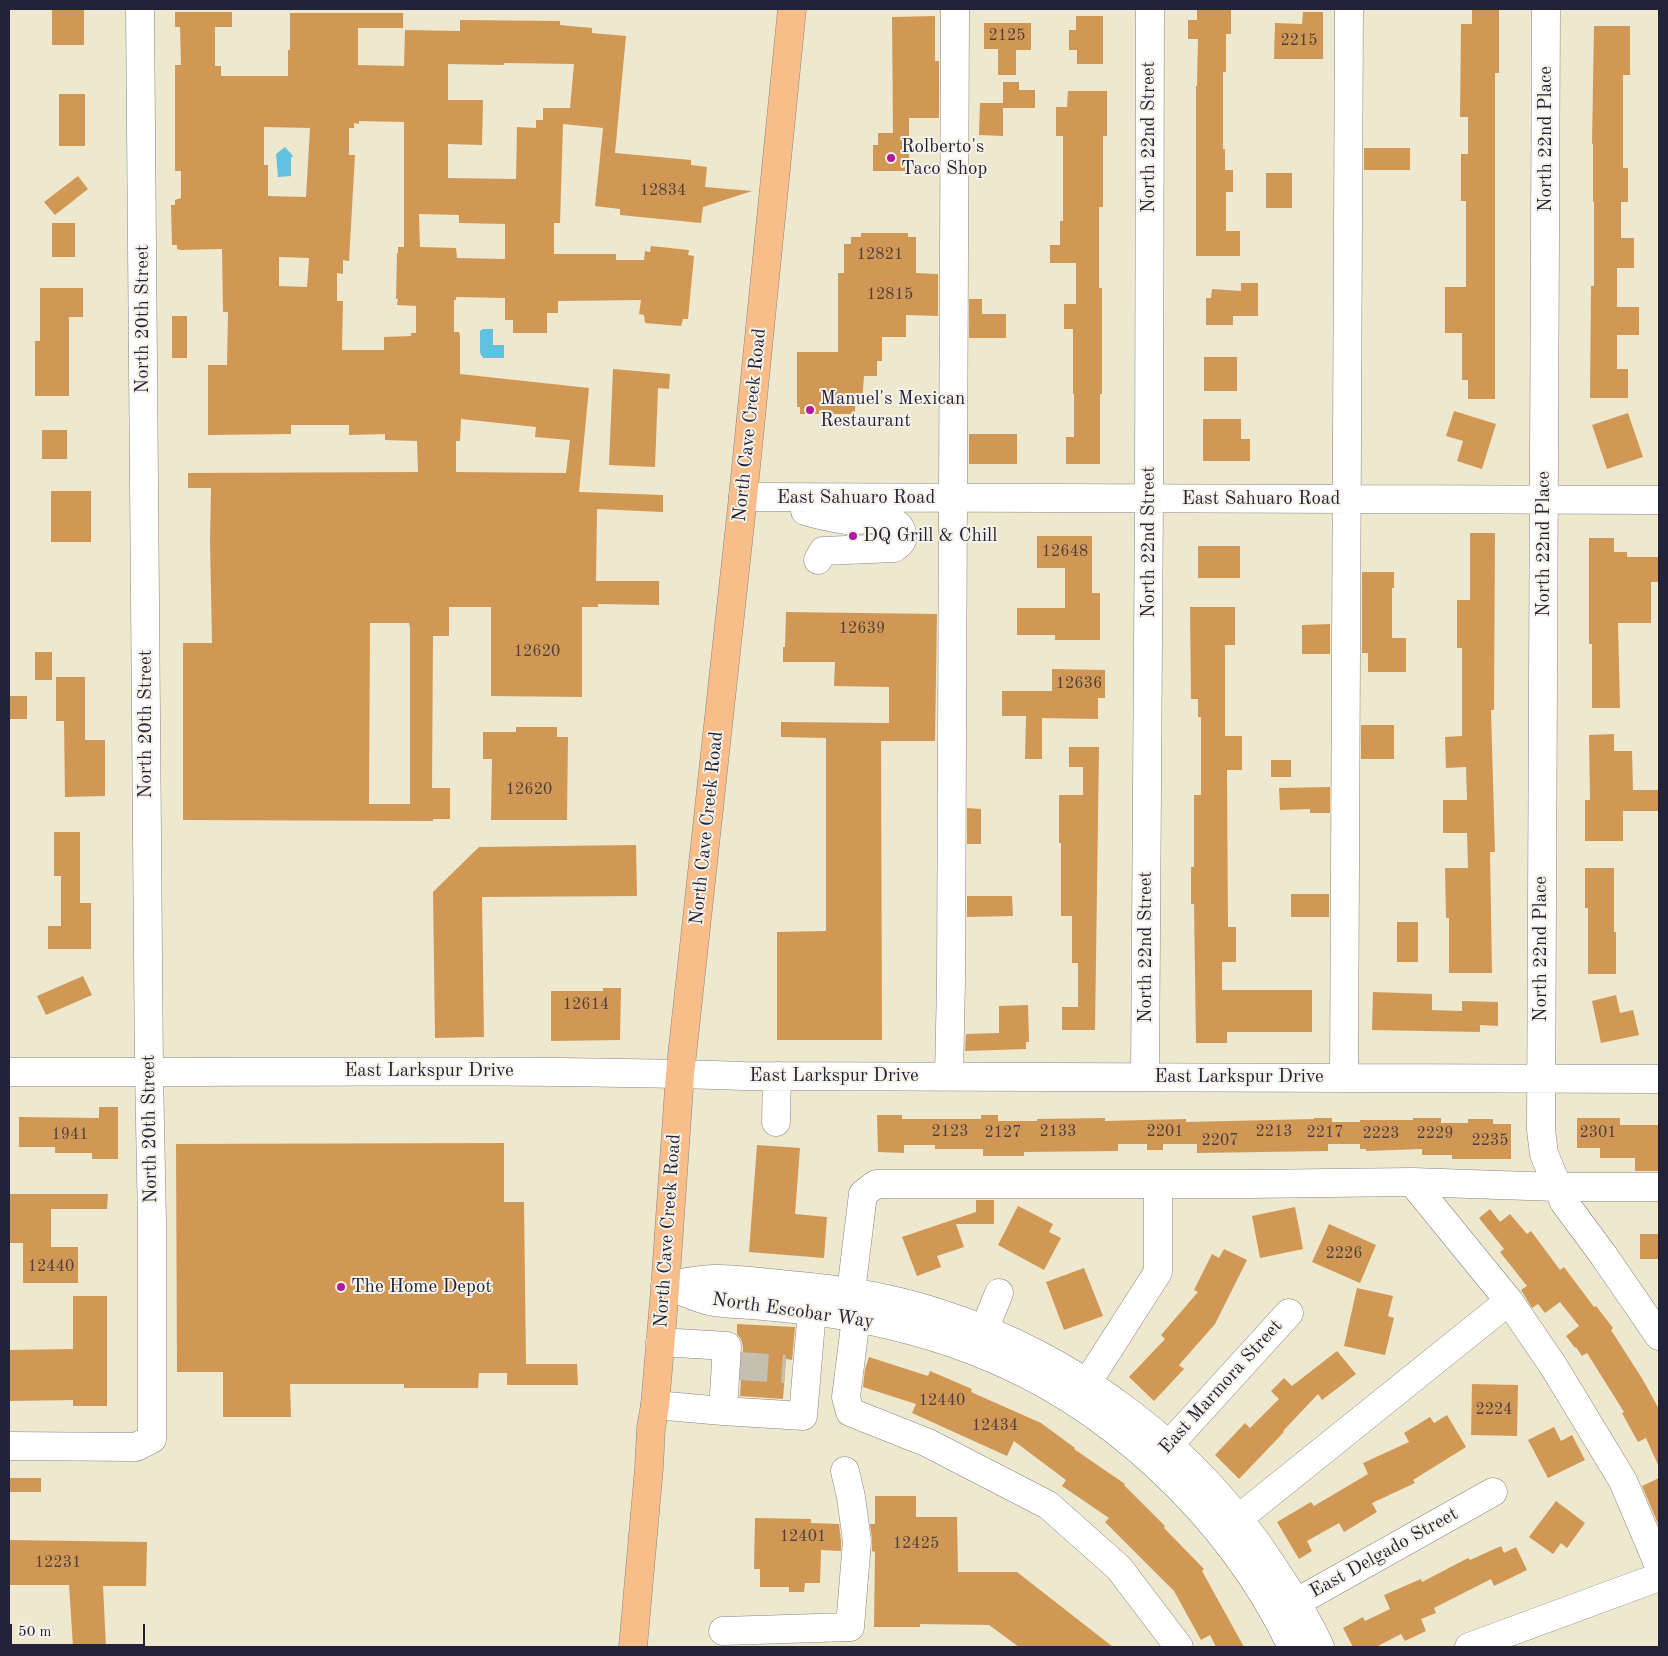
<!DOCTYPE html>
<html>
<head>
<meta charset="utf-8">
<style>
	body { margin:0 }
	#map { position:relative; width:1668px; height:1656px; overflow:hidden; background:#ede8ce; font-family:"Old Standard TT",serif }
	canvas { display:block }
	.frame { position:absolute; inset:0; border:10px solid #22223b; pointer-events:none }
	.scale { position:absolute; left:10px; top:1624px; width:135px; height:22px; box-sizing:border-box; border:2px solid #22223b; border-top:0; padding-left:6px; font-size:15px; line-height:18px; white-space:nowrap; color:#22223b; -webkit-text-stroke:4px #f7f3e8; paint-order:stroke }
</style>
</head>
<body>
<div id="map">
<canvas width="1668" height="1656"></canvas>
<div class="frame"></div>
<div class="scale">50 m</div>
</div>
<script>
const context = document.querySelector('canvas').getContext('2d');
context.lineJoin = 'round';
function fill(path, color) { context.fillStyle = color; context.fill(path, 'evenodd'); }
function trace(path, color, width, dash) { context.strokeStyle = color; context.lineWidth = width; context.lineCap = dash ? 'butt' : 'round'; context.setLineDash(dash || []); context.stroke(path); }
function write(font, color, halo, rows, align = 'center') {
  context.font = font + ' "Old Standard TT",serif'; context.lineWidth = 4; context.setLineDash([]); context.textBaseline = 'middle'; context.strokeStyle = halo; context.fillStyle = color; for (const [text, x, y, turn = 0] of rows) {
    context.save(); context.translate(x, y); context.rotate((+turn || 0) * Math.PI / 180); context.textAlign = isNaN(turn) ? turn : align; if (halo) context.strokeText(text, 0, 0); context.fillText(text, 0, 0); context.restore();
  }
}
fill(new Path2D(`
	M285,147L293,156L291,158V176L278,177L276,154Z
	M483,329H493V345H504V358H483L480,353V331Z`), '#61c2df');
fill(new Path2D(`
	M52,9H84V45H52Z
	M1197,9H1231V34H1226V72H1223V149H1225V170H1233V192H1226V231H1240V256H1196V86H1197L1198,39H1188V20H1197Z
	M1472,10H1499V73H1495V399H1468V380H1462V333H1445V287H1466V201H1461V154H1468V117H1460L1461,24H1472Z
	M175,12H232V27H215V66H221V76H288V50H290V13H403V28H358V65L404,66L405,30L460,31V20L560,21V25L592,28V33L626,36L615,153L691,160V165L707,167L705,187L752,191L703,207L701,223L620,215V209L595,206L603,128L563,124L560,223H554V254H616V260H644L645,251L650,252L651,246L689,250L688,255L694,256L688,319H683L681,326L645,323L644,315L639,314L641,300L558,301V313H547V333H513V320H505V298L456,297V300H454V332H459L460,336V374L589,388L579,492L663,495V512L597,509L596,581H659V605L598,604V607H582V697L491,696V607H449V636H433L432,788H450V819H433V821L183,820V643H212L210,541L211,488H188V473L418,472L417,441L385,440V434L349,435V425H291V434L208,435V365H227L228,312H223L222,249L181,250L177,249V245H172L171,205H175V200L181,198V171H175V65H181L180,27H175ZM504,63L574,64L570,108H543V120H536V128L517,127L516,179L448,178V144L482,145L483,100H448V64L504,65ZM359,121L404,122V247H398V253H397L396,299H398L397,305L416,306V333H411V336L384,337V350H342L343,301H337V273L343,274V260L349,261L355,155H349V128H354V123L359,124ZM264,127L310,128L306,197L268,196V165H264ZM419,214L459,215V223L505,224V259L457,258L456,248L420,247ZM279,257L309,258L307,287L279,286ZM461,419L536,427L535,437L570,440L566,473L456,472V441H460ZM370,623H409L410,628V804H369Z
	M1303,12H1323V59H1274L1275,23L1302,24Z
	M935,16V61H939V118H909V171H873V145H878V133H893L892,17Z
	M1076,16H1103V64H1077V50H1069V30H1076Z
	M984,23H1031V50H1016V75H998V49H984Z
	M1594,26H1630V75H1623V168H1628V202H1621V238H1634V268H1617V307H1639V335H1617V369H1628V398H1590L1591,286H1594V202H1593V144H1592Z
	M1003,82H1019V90H1035V108H1003V136L979,135L980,103H1003Z
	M1068,91H1107V136H1103V207H1099V288H1102V394H1100V464H1066V437H1074V394H1073V329H1064V304H1076V263H1050V245H1060V221H1063V136H1056V107H1067Z
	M59,94H85V146H59Z
	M1364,148H1410V170H1364Z
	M1266,173H1292V208H1266Z
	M78,176L88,189L55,215L44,202Z
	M52,223H75V257H52Z
	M861,233H908V237H916V273L938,274V316L906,315V337H882V361H877V376H864L862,403H855V414H800V407H797V352H838V273H844V244H851V237H861Z
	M1241,283H1258V316H1233V325H1206V298H1211L1212,289L1241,291Z
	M40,288H83V317H69V396H35V341H40Z
	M969,299H982V314H1006V338H969Z
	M172,316H187V358H172Z
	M1204,357H1237V391H1204Z
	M613,369L670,374L669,389L658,388L655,467L609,465Z
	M1454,411L1496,424L1482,469L1457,461L1463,441L1446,436Z
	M1628,413L1643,457L1607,469L1592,425Z
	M1203,419H1241V439H1250V461H1203Z
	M42,430H67V459H42Z
	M969,434H1017V464H969Z
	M51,491H91V542H51Z
	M1470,533H1495L1494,710H1491L1495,852H1490L1492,973H1449V918H1446L1445,868H1468L1467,833H1443V800H1467L1466,767L1446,768L1445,737L1462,736V648H1457V600H1470Z
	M1037,536H1092V593H1100V640H1055V635H1017V608H1065V568H1037Z
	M1589,538H1614V552H1627V557H1659V582H1651V623H1618L1620,708H1592V644H1589Z
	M1198,546H1240V578H1198Z
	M1362,572H1394V588H1392V638H1406V672H1368V653H1362Z
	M1190,607H1235V645H1225V736H1242V770H1227L1228,927H1236V962H1222V990H1312V1032H1227V1043H1196L1194,904H1191V867H1194V795H1201V717H1198V699H1191Z
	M786,612L937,614L935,741H881L882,1040H777V932L826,931V738L781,737V722L889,723V687L834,686L835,662H783V647H785Z
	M1330,624V654H1302V625Z
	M35,652H52V680H35Z
	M1052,669L1105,670V698H1098V719L1042,718V759H1025L1026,716H1002V691H1052Z
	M56,677H85V740H105V796L65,797L64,721H56Z
	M9,696H27V719H9Z
	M1361,725H1394V759H1361Z
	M516,727H557V737H568L567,820H491L492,759H483V732H516Z
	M1614,734V751H1632L1633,790H1659V811H1623V841H1585V800H1590L1589,735Z
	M1069,747H1099L1095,1030H1062V1007H1078V963H1072V916H1061V843H1059V795H1083V767H1069Z
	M1271,760H1291V777H1271Z
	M1330,787V813H1310V809L1280,810L1279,788Z
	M967,808L981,809V844H967Z
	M54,832H80V903H91V949H48V926H61V876H54Z
	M636,845L637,896L482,897L484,1037L435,1038L433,892L479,847Z
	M1585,868H1614V932H1616V974H1588V908H1585Z
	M1291,894H1329V917H1291Z
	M967,896H1012L1013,916L967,917Z
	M1397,922H1418V962H1397Z
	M83,976L92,995L46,1015L37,996Z
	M603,988H621L620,1040L551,1041V991H603Z
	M1373,992L1432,994V1010L1462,1011V1001L1498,1002V1026L1480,1025V1032L1372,1030Z
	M1616,995L1620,1013L1633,1010L1639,1035L1601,1043L1592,1001Z
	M1028,1005L1029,1042H1026V1049L965,1051L966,1034L999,1033V1006Z
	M99,1107H118V1159H92V1153H55V1147H19V1117L99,1118Z
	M877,1115H902V1119H981V1115H998V1121H1037V1119L1105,1118V1121L1186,1119V1122L1314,1119V1118H1332V1122H1360V1120H1413V1118H1441V1123H1468V1119H1493V1124H1511V1159H1452V1155H1422V1149L1366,1151V1149H1360V1144H1328V1151L1197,1153V1144H1163V1150H1147V1144H1118V1151L1024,1152V1156H983V1149H935V1145H904V1153L878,1152Z
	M1577,1118H1620V1125H1659V1171H1635V1158H1600V1148H1577Z
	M504,1143V1202H524L526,1364H577L578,1385H507V1373H479L478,1388H404V1384H290L291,1417H223V1372H177L176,1144Z
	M757,1145L800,1148L795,1214L827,1217L824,1258L749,1252Z
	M9,1194H108L107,1209H51V1247H78V1283H23V1243H9Z
	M976,1200H994V1224H956L964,1247L937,1256L941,1267L917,1276L902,1237L976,1212Z
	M1018,1206L1053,1224L1049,1232L1061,1238L1044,1270L998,1245Z
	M1295,1207L1303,1249L1260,1258L1252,1216Z
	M1490,1209L1500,1222L1510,1214L1527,1234L1531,1231L1560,1270L1564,1267L1594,1307L1596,1306L1613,1328L1611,1330L1643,1380L1659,1409V1467L1646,1438L1638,1442L1622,1413L1624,1412L1587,1353L1582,1356L1576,1347L1575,1348L1566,1336L1579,1326L1560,1302L1545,1313L1538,1304L1532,1308L1521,1290L1527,1286L1500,1252L1504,1249L1479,1218Z
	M1329,1224L1376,1245L1360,1283L1312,1262Z
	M1640,1234H1659V1259H1640Z
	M1224,1249L1247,1260L1215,1324L1179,1365L1184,1369L1154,1401L1129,1377L1165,1339L1161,1335L1198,1292L1194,1290L1212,1254L1219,1258Z
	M1084,1268L1103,1316L1064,1330L1046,1282Z
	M1357,1288L1393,1296L1388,1316L1394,1318L1385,1355L1344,1346Z
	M73,1296H107V1406H73V1400L9,1401V1350L73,1349Z
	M737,1324L795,1327L792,1360L786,1359L783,1399L740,1396L743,1347L741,1339L737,1334Z
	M1337,1351L1356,1374L1322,1400L1318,1394L1283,1431L1284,1432L1239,1479L1215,1455L1245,1423L1250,1428L1279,1399L1271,1391L1284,1378L1292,1386Z
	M869,1357L928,1376L930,1371L972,1389L971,1392L1041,1423L1075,1448L1074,1449L1125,1484L1124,1485L1165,1526L1164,1528L1204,1569L1202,1571L1244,1647H1216L1210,1635L1201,1640L1174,1591L1105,1522L1109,1518L1062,1486L1066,1480L1014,1441L1007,1456L912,1413L916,1404L863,1387L865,1369Z
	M1472,1384L1518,1385L1517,1436L1471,1435Z
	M1447,1415L1466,1447L1413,1480L1415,1483L1372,1503L1377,1512L1344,1532L1339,1523L1307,1541L1312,1551L1299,1559L1277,1522L1311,1502L1314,1506L1368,1474L1363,1463L1409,1442L1404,1433L1430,1417L1434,1423Z
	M1554,1427L1561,1441L1572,1435L1585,1460L1548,1478L1528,1440Z
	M9,1478H41V1492H9Z
	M1659,1478V1526L1642,1486Z
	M875,1496H916V1517H957L958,1572H1017L1113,1647H1019L989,1625L920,1624V1627H874L875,1552L872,1551V1539L870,1524H875Z
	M1556,1501L1585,1523L1567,1548L1561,1543L1553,1554L1529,1537Z
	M755,1518L811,1519V1523L839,1524L841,1541V1551L821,1550L820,1583H805L804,1592H789V1587H760V1569H754Z
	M9,1540L147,1542L146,1586H103L106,1647H73L69,1585H9Z
	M1501,1546L1504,1553L1516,1547L1527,1570L1494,1586L1491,1579L1434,1608L1436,1613L1421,1619L1426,1631L1405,1641L1401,1634L1376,1647H1353L1343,1628L1363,1617L1365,1621L1390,1609L1384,1595L1421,1579L1422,1582L1468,1558L1470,1560Z`), '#d19855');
trace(new Path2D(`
	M740,1366L785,1369`), '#c4c0b1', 28, [28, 14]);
const minor = new Path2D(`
	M1546,9L1541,1130L1544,1154L1564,1202L1604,1256L1659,1336
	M743,497L1659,500
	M805,511C819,515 832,518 847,520C862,521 898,513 902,533C904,541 900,544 894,548L823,551L818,560
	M9,1072C254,1073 499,1068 743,1076L1659,1079
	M949,1076L951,982L955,9
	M1145,1076L1149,499L1150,9
	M1344,1077L1349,9
	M776,1122L777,1076
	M1412,1182L1557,1187H1659
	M665,1285C681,1283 697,1280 713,1279C736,1278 765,1283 789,1285C839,1289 890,1297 939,1313C1076,1357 1198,1449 1276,1571C1292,1595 1308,1620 1320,1647
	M671,1287C685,1292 700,1300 714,1302C726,1304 739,1304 752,1305C787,1308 822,1311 857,1318C897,1326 936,1336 974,1351C1109,1402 1230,1517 1292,1647
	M851,1292L863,1194L876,1184H1249L1412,1182L1509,1301L1554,1367L1623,1481L1659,1566
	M856,1318L846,1397L850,1412L928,1443L1048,1505L1119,1568L1179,1647
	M978,1345L999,1293
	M1087,1383L1158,1272V1184
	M655,1405L723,1411L727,1346L660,1342
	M723,1411L803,1416L812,1310
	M9,1446L136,1447L152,1439V1222L149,1072L140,9
	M1157,1458L1289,1313
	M1239,1518L1509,1301
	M1281,1611L1493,1492
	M723,1631L850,1627L857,1541L851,1497L845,1471
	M1469,1647L1659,1577`);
const major = new Path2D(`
	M633,1647L649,1468L651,1428L655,1405L665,1289L680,1074L743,497L792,9`);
trace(minor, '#888584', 29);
trace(major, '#888584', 29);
trace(minor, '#fff', 28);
trace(major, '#f8bd89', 28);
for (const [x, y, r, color] of [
	[891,158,5,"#b5179e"],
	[810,410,5,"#b5179e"],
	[853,536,5,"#b5179e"],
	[341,1287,5,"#b5179e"]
]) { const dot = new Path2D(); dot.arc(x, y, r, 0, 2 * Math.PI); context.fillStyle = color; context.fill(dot); trace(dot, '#f7f3e8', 2); }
write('16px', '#4e4042', null, [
	["2125",1007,36],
	["2215",1299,41],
	["12834",663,191],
	["12821",880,255],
	["12815",890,295],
	["12648",1065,552],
	["12639",862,629],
	["12620",537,652],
	["12636",1079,684],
	["12620",529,790],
	["12614",586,1005],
	["2123",950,1132],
	["2133",1058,1132],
	["2201",1165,1132],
	["2213",1274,1132],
	["2127",1003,1133],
	["2217",1325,1133],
	["2301",1598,1133],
	["2223",1381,1134],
	["2229",1435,1134],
	["1941",70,1135],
	["2207",1220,1141],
	["2235",1490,1141],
	["2226",1344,1254],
	["12440",51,1267],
	["12440",942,1401],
	["2224",1494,1410],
	["12434",995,1426],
	["12401",803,1537],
	["12425",916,1544],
	["12231",58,1563]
]);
write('19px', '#22223b', '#f7f3e8', [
	["North 22nd Street",1149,137,-90],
	["North 22nd Place",1546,139,-90],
	["North 20th Street",143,319,-90],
	["North Cave Creek Road",750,425,-84],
	["East Sahuaro Road",856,498],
	["East Sahuaro Road",1261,499],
	["North 22nd Street",1149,542,-90],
	["North 22nd Place",1544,544,-90],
	["North 20th Street",146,724,-90],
	["North Cave Creek Road",707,828,-84],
	["North 22nd Street",1146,947,-90],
	["North 22nd Place",1541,949,-90],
	["East Larkspur Drive",429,1071],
	["East Larkspur Drive",834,1076],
	["East Larkspur Drive",1239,1077],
	["North 20th Street",150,1129,-91],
	["North Cave Creek Road",668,1231,-86],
	["North Escobar Way",793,1311,8],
	["East Marmora Street",1221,1387,-48],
	["East Delgado Street",1384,1553,-29]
]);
write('19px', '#22223b', '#f7f3e8', [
	["Rolberto's",901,147],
	["Taco Shop",901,169],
	["Manuel's Mexican",820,399],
	["Restaurant",820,421],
	["DQ Grill & Chill",863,536],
	["The Home Depot",351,1287]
], 'left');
</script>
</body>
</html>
